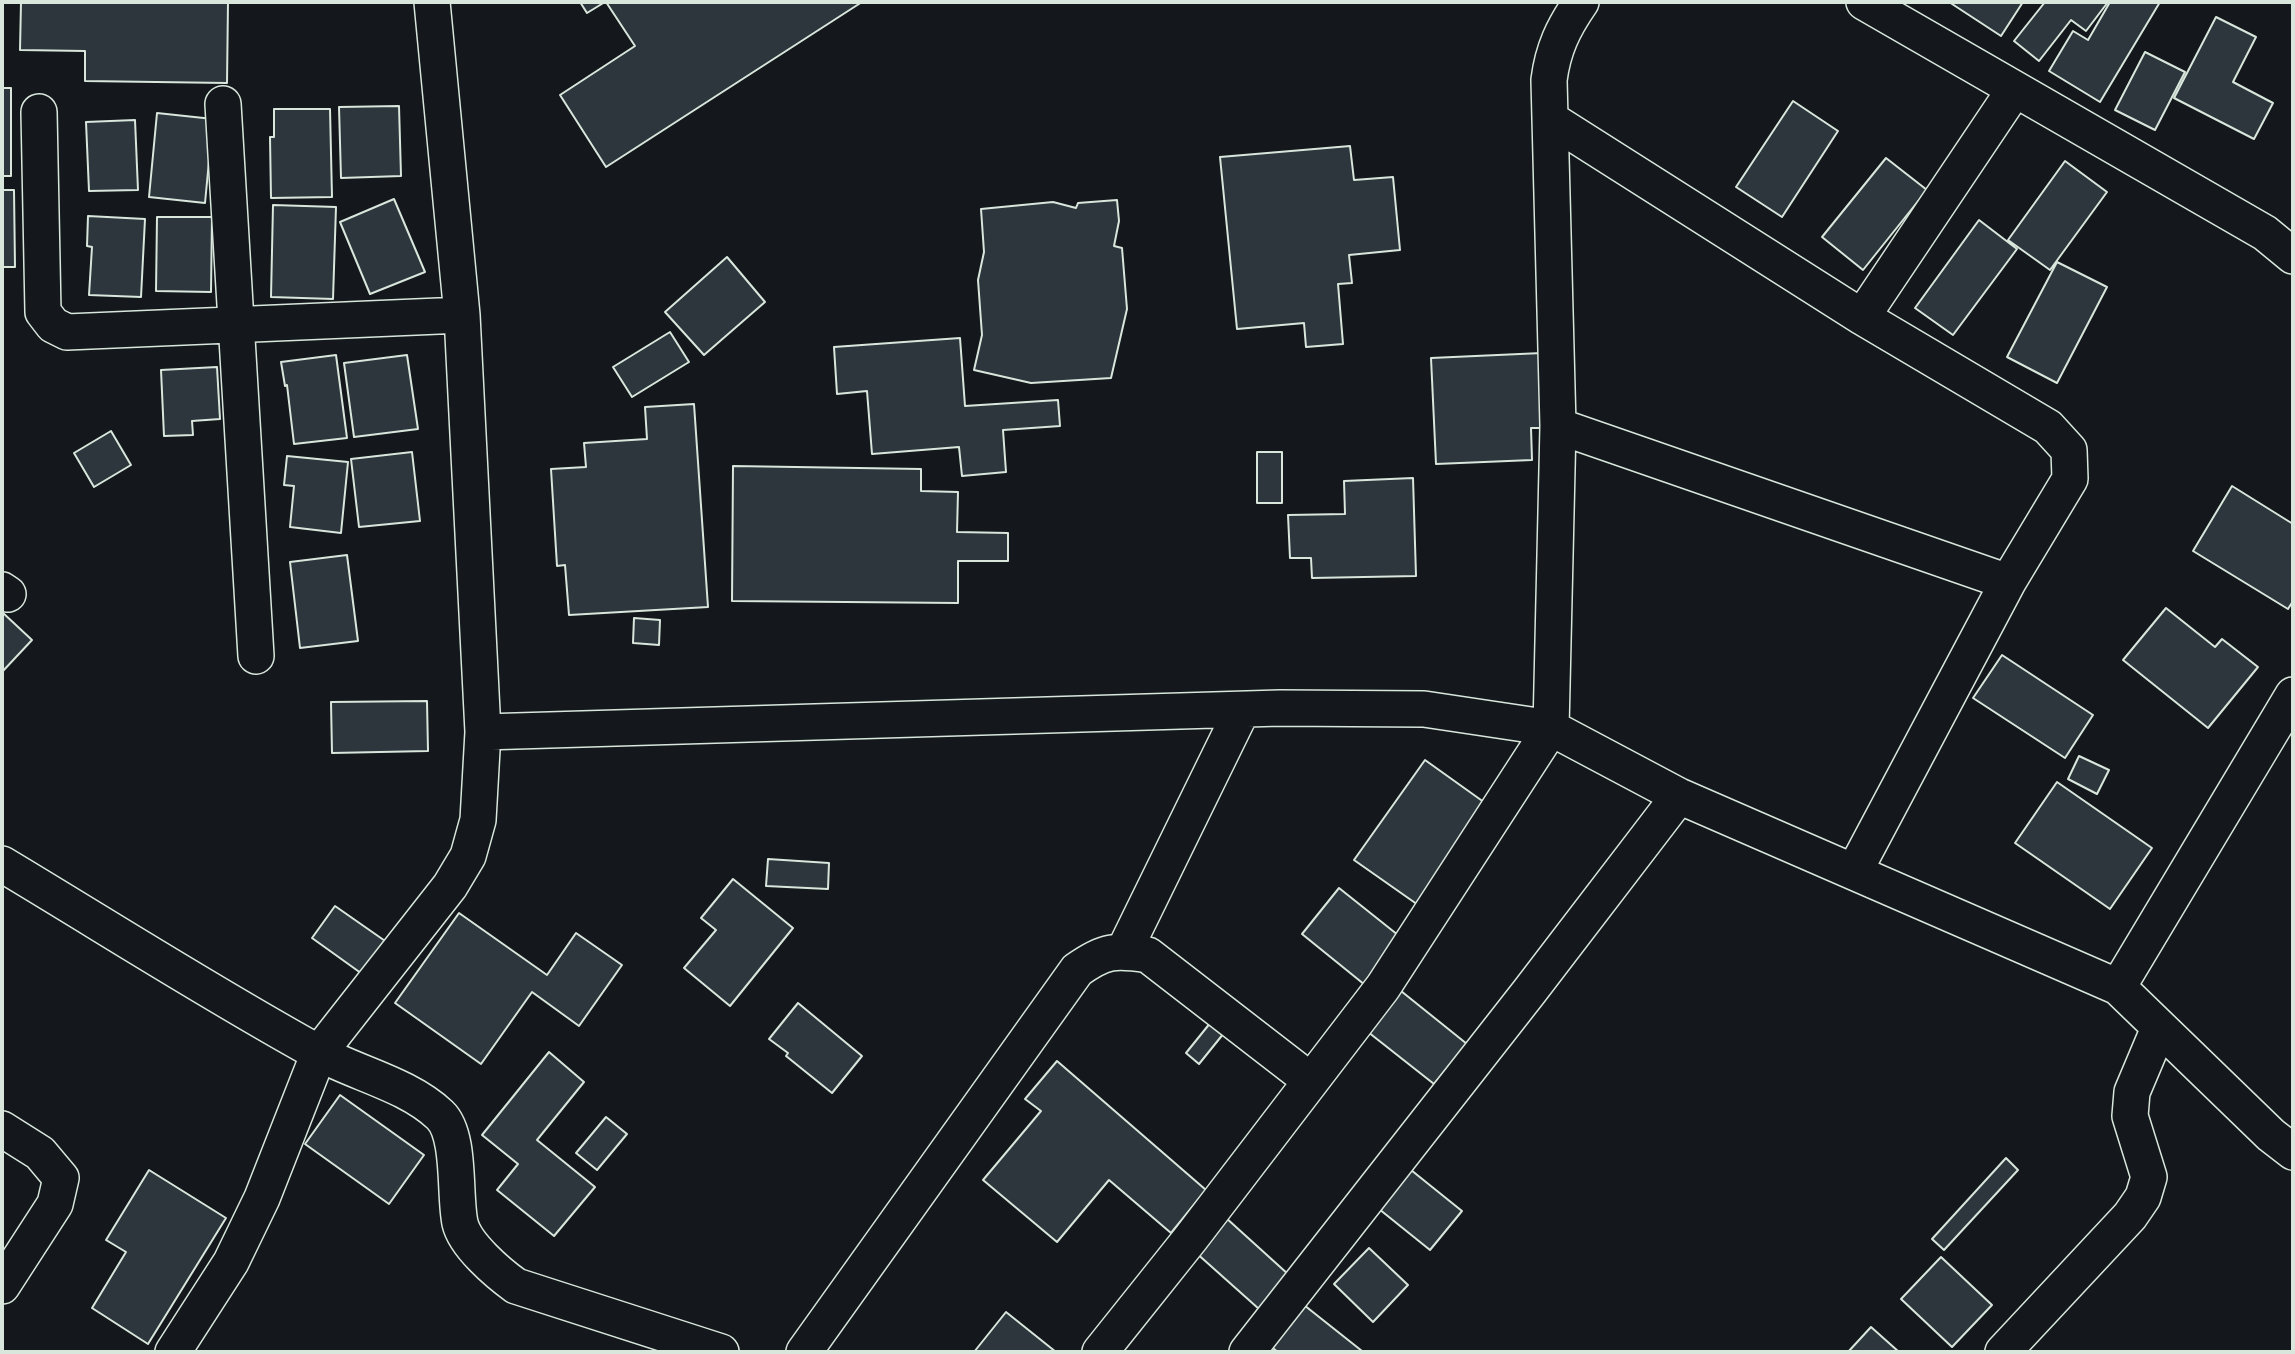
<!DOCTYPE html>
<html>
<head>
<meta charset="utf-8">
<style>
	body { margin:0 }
	#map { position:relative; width:2295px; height:1354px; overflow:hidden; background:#14181c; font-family:"Fira Sans",sans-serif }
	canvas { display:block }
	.frame { position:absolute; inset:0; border:4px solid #d8e6dc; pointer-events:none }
</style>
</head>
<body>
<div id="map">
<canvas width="2295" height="1354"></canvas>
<div class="frame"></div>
</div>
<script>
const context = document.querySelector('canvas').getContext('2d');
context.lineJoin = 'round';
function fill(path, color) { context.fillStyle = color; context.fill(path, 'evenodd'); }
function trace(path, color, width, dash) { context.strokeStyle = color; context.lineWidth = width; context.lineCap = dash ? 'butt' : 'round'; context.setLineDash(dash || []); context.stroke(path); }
const building = new Path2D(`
	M21,2H228L227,83L85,81V51L20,50Z
	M580,2H605L587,13Z
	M606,2H862L606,167L560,95L635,46Z
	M1949,2H2023L2001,36Z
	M2045,2H2108L2086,31L2071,20L2039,61L2014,41Z
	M2110,2H2160L2100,102L2049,71L2073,31L2088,40Z
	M2216,17L2256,37L2233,82L2273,103L2254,139L2174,98Z
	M2145,52L2185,72L2155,130L2115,110Z
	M2,88H11V176H2Z
	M1793,101L1838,131L1782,217L1736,187Z
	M399,106L401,176L341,178L339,107Z
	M274,109H330L332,197L271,198L270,137H274Z
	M157,113L213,119L205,203L149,197Z
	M135,120L138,190L89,191L86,122Z
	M1350,146L1354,180L1393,177L1400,250L1349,255L1352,283L1338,284L1343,344L1306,347L1304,323L1237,329L1220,157Z
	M1886,158L1927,190L1863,270L1822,237Z
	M2065,161L2107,192L2050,270L2008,240Z
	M2,190H14L15,267H2Z
	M394,199L425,272L370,294L340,222Z
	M1117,200L1119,221L1114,246L1122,248L1127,309L1111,378L1031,383L974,370L982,335L978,280L984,252L981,209L1053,202L1076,208L1078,203Z
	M273,205L336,207L333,299L271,297Z
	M88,216L145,219L141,297L89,295L92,247L87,246Z
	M157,217H212L211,292L156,291Z
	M1979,220L2017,249L1953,335L1915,308Z
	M727,257L765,302L704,355L665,312Z
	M2057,262L2107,287L2057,383L2007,357Z
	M670,332L689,362L632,397L613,367Z
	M960,338L965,406L1058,400L1060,426L1003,430L1006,472L962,476L959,447L872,454L867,391L837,394L834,347Z
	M1542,353L1545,428H1531L1532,460L1436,464L1431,358Z
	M336,355L347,438L294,444L287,385L285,386L281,362Z
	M407,355L418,429L354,437L344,363Z
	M217,367L220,419L192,421L193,435L164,436L161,370Z
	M694,404L708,607L569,615L565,565L557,566L551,469L586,467L584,443L647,439L645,407Z
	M111,431L131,465L94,487L74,453Z
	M412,452L420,521L359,527L351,459Z
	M1257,452H1282V503H1257Z
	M287,456L348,462L341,533L290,527L294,486L284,485Z
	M733,466L921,469V491L958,492L957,532L1008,533V561H958V603L732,601Z
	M1413,478L1416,576L1312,578L1311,558H1290L1288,515L1345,514L1344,481Z
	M2232,486L2293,524V601L2288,609L2193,551Z
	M347,555L358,641L300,648L290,562Z
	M2166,608L2215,647L2222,639L2258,667L2208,728L2123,660Z
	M2,612L32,640L2,672Z
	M634,618L660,620L659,645L633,643Z
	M2002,655L2093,715L2065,758L1973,698Z
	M427,701L428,751L332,753L331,702Z
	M2079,756L2109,770L2097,794L2068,779Z
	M1425,760L1488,805L1421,907L1354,860Z
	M2057,782L2152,848L2110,909L2015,843Z
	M768,859L829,863L828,889L766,886Z
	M733,879L793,928L730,1006L684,968L716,930L701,918Z
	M1339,888L1403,939L1365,985L1302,934Z
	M335,906L388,943L365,976L312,938Z
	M459,913L547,975L576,933L622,965L579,1026L532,992L481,1064L395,1003Z
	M1401,991L1467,1044L1434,1084L1368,1032Z
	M798,1003L862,1056L832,1093L786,1056L788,1053L769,1039Z
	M1211,1022L1224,1033L1199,1064L1186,1053Z
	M549,1052L584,1082L537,1140L595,1187L554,1236L497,1190L518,1164L482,1135Z
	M1057,1061L1206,1190L1171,1233L1109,1180L1057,1242L983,1180L1041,1111L1025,1099Z
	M340,1095L424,1155L389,1204L305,1144Z
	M606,1117L627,1134L597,1170L576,1153Z
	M2006,1158L2018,1170L1944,1250L1932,1239Z
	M149,1170L226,1218L148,1344L92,1308L126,1252L106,1240Z
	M1411,1170L1462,1211L1430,1250L1379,1209Z
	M1225,1217L1289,1275L1259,1309L1194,1251Z
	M1369,1248L1408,1285L1373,1322L1334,1284Z
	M1941,1257L1992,1305L1952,1347L1901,1299Z
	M1304,1305L1362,1351L1361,1352H1278L1270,1346Z
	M1006,1312L1056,1352H974Z
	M1871,1327L1899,1352H1848Z`);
fill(building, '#2c363c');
trace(building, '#d8e6dc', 2);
const street = new Path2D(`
	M432,2L462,315L483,732L1280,708L1424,709L1551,728L1679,796L2118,987L2293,695
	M1864,2L2265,233L2293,256
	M223,104L256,656
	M39,112L43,312L53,325L67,332L462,315
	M1550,119L1862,317L2048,427L2069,450L2070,479L2008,582L1854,872
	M1862,317L2015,89
	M1558,426L2008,582
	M2,590L8,594
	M2,864C107,927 210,993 317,1052C357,1074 407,1084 440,1115C461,1135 454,1195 460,1223C465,1245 498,1273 516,1286L721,1352
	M1124,951L1242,710
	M2118,987L2271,1135L2293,1152
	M2,1129L40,1153L61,1178L55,1204L2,1286
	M173,1352L231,1262L262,1198L319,1053L450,886L468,856L478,820L483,732
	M804,1352L1077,970C1105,950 1115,950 1148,955L1311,1081
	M1100,1352L1191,1238L1383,987L1551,728L1558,426L1549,80C1553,49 1563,28 1581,2
	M1247,1352L1529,992L1679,796
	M2003,1352L2130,1216L2143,1197L2149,1177L2130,1116L2132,1092L2159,1028`);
trace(street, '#d8e6dc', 38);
trace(street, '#14181c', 35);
</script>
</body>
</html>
